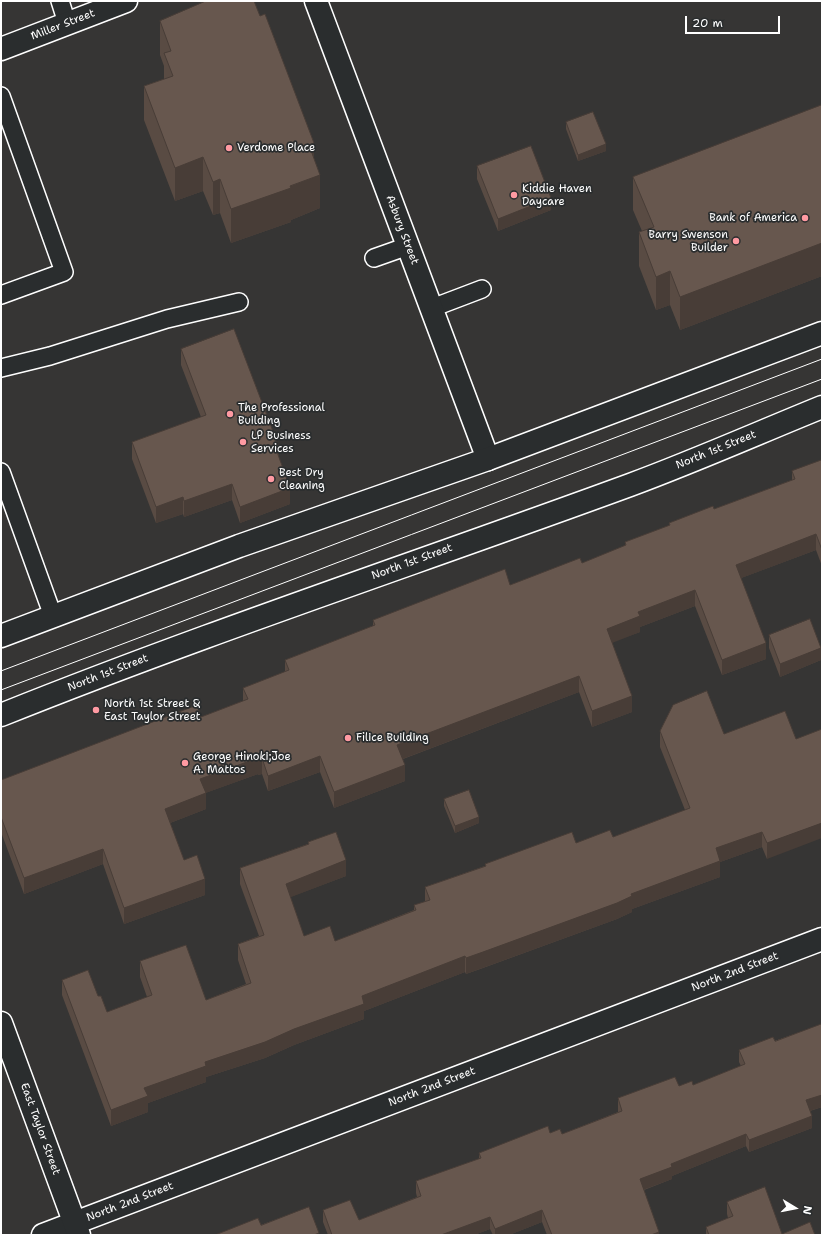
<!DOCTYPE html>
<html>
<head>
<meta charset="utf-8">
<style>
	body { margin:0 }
	#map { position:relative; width:823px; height:1236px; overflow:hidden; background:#363534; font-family:"Shantell Sans",sans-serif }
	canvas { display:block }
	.frame { position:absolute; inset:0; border:2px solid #fff; pointer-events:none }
	.north { position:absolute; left:775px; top:1188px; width:40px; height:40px; -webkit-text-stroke:3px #2a2d2e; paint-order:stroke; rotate:100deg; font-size:11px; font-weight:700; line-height:16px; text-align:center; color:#fff }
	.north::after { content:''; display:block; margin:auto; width:14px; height:18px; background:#fff; clip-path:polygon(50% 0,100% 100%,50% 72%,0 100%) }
	.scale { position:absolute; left:685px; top:16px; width:95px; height:18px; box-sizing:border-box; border:2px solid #fff; border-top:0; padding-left:5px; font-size:12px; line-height:14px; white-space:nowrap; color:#fff; -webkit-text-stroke:3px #2a2d2e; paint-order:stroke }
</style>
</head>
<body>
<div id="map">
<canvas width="823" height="1236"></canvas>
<div class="frame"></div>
<div class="north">N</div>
<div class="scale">20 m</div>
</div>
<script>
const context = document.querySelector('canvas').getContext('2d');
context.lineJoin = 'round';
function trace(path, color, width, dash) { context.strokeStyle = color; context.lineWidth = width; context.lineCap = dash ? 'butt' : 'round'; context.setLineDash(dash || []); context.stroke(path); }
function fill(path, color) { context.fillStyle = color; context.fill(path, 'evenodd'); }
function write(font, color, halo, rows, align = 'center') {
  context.font = font + ' "Shantell Sans",sans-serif'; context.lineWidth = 3.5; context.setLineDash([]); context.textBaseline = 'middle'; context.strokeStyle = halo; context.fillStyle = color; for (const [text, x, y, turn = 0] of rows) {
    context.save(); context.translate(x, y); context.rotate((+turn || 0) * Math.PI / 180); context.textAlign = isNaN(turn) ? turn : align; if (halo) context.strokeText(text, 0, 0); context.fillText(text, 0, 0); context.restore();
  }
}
const lane = new Path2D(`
	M60,1L67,23
	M1,96L64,272L1,295
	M374,258L408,246
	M432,308L482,289
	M1,368L50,356L167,319L239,302
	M1,472L53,616`);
const street = new Path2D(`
	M316,1L488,459
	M1,49L126,1
	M43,1235L822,939`);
const secondary = new Path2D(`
	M1,1023L79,1235`);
const primary = new Path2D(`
	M1,636L239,546L488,459L822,333
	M1,715C208,632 420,562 630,485C695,461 758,433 822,407`);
trace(lane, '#fff', 20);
trace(street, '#fff', 25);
trace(secondary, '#fff', 25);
trace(primary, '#fff', 25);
trace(lane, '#2a2d2e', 17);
trace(street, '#2a2d2e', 22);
trace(secondary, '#2a2d2e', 22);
trace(primary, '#2a2d2e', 22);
trace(new Path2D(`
	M1,671L822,359
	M1,690L822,379`), '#fff', 1);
fill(new Path2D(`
	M160,21L314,159L320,208L291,220V222L231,243L220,213L213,215L203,191L175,201L144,120V86L164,79V66L160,55Z
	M822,105V276L680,330L670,305L656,310L639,266V232L642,231L633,210V177Z
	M566,122L606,151L578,161L566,129Z
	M477,166L551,210L498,231L477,179Z
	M181,349L279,459L290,504L240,523L232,500L184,517L183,514L156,523L132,459V442L201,417L181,365Z
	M822,460V566L816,550L741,578L766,659L722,675L695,606L640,627V632L612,642L632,712L592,727L579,692L403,759L405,781L334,808L320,772L268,791L262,774L258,775V774L205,793L206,809L170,823L184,860L205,895L124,924L103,864L24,894L1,832V780L201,717L243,701V688L285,672V660L373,626V620L510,585L582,563L625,546V542L669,526V523L714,509L792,480V471Z
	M769,635L821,660L780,677L769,648Z
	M660,731L724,734L796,739L767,859L762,847L720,862V877L632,909V912L617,919L483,968L466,974L465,972L364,1011V1019L294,1045L265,1058L206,1077V1082L148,1103V1112L111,1126L62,995V980L98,996L107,1012L147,997L140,977V961L206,1000L246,984L238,960V944L259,936L240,884V868L308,844V842L346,876L290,897L304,936L335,941L414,910V905L425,902V887L485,866V864L576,843L613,837L685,810L660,747Z
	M444,799L479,823L455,833L444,806Z
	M822,1024V1107L810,1111L812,1128L749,1152L746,1146L672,1176V1179L644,1190L659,1235H547L542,1222L509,1235H493L490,1229L474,1235H328L323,1222V1210L359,1220L417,1197L416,1193V1181L479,1159V1153L550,1133L562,1134L618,1112V1098L679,1086L693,1085L741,1066L739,1062V1050L775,1041Z
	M727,1202L782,1234L815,1235H706V1227L728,1218L727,1214Z`), '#594b43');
fill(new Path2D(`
	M314,143V176L309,145Z
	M606,144V151L578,161V155Z
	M203,157V191L175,201V168Z
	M320,175V208L291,220V222L231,243V209Z
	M220,179V213L213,215V182Z
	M551,198V210L498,231V219Z
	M822,243V276L680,330V297Z
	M670,271V305L656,310V277Z
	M279,447V464L276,449Z
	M232,484V500L184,517V501Z
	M290,488V504L240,523V507Z
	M183,497V514L156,523V507Z
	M816,534V550L736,580V565Z
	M695,590V606L640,627V632L607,645V629L638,612Z
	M766,643V659L722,675V660Z
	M821,648V660L780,677V664Z
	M579,676V692L397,761V745Z
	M632,696V712L592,727V711Z
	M320,756V772L268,791V776Z
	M258,758V774L200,795V779Z
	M262,758V774L258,775V760Z
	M405,765V781L334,808V792Z
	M206,793V809L165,825V809Z
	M479,817V823L455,833V826Z
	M822,823V838L767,859V843Z
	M762,832V847L720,862V877L632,909V912L617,919L466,974V958L631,894L716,848Z
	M103,849V864L24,894V878Z
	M346,860V876L286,899V884Z
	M205,879V895L124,924V908Z
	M465,956V972L364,1011V1019L294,1045L265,1058L206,1077V1082L148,1103V1112L111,1126V1110L144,1088L205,1062L362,996Z
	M822,1095V1107L806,1112V1100Z
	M812,1116V1128L749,1152V1140Z
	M746,1134V1146L672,1176V1179L640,1191V1179L671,1164Z
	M542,1210V1222L509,1235H495V1229Z
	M490,1217V1229L474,1235H441Z
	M659,1232V1235H651Z`), '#483d37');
const building = new Path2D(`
	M206,1H254L260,16L265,14L314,143L309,145L320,175L290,186L291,188L231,209L220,179L213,182L203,157L175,168L144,86L173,76L164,53L171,51L160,21Z
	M822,105V243L680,297L670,271L656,277L639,232L654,227L633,177Z
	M593,112L606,144L578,155L566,122Z
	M531,146L551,198L498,219L477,166Z
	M234,329L279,447L276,449L290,488L240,507L232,484L184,501L183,497L156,507L132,442L206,415L181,349Z
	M822,460V550L816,534L736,565L766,643L722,660L695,590L638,612L640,616L607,629L632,696L592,711L579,676L397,745L405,765L334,792L320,756L268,776L262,758L258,760V758L200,779L206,793L165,809L184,860L197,855L205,879L124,908L103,849L24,878L1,817V780L197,705L201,717L248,699L243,688L289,670L285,660L375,625L373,620L505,569L510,585L580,558L582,563L626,545L625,542L670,525L669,523L713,506L714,509L795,479L792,471Z
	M810,619L821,648L780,664L769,635Z
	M707,691L724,734L785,711L796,739L822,729V823L767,843L762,832L716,848L720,861L631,894L632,896L617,903L483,952L466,958L465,956L362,996L364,1004L294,1029L265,1042L205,1062L206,1066L144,1088L148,1096L111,1110L62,980L88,970L98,996H101L107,1012L152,995L140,961L186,945L206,1000L251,983L238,944L264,935L240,868L309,844L308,842L336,832L346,860L286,884L304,936L330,926L335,941L416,910L414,905L430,900L425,887L486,866L485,864L572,832L576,843L610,830L613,837L690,808L660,731L673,705Z
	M469,790L479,817L455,826L444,799Z
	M822,1024V1095L806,1100L812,1116L749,1140L746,1134L671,1164L672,1167L640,1179L659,1232L651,1235H552L542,1210L495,1229L490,1217L441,1235H332L323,1210L350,1200L359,1220L421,1196L416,1181L481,1158L479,1153L548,1126L550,1133L560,1129L562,1134L622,1111L618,1098L675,1077L679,1086L692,1081L693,1085L745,1064L739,1050L773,1037L775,1041Z
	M765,1187L782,1234L810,1222L815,1235H709L706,1227L733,1216L727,1202Z
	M309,1207L319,1233L314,1235H215L258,1218L261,1225Z`);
fill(building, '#67574e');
trace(building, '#483d37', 1);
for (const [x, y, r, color] of [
	[229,148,4,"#ff9aa2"],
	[514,195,4,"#ff9aa2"],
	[805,218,4,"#ff9aa2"],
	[736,241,4,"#ff9aa2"],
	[230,414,4,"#ff9aa2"],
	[243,442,4,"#ff9aa2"],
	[271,479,4,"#ff9aa2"],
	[96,710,4,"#ff9aa2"],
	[348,738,4,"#ff9aa2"],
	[185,763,4,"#ff9aa2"]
]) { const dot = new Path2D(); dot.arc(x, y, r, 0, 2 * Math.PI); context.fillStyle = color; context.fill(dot); trace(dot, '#2a2d2e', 1.5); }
write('11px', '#fff', '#2a2d2e', [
	["Miller Street",63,25,-21],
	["Asbury Street",402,230,69],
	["North 1st Street",716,450,-22],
	["North 1st Street",412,562,-20],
	["North 1st Street",108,673,-21],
	["North 2nd Street",735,972,-21],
	["North 2nd Street",432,1087,-21],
	["East Taylor Street",40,1129,70],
	["North 2nd Street",130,1202,-21]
]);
write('11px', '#fff', '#2a2d2e', [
	["Verdome Place",237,148],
	["Kiddie Haven",522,189],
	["Daycare",522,202],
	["Bank of America",797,218,"right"],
	["Barry Swenson",728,235,"right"],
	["Builder",728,248,"right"],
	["The Professional",238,408],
	["Building",238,421],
	["LP Business",251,436],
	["Services",251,449],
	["Best Dry",279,473],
	["Cleaning",279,486],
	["North 1st Street &",104,704],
	["East Taylor Street",104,717],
	["Filice Building",356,738],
	["George Hinoki;Joe",193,757],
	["A. Mattos",193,770]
], 'left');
</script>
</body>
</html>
